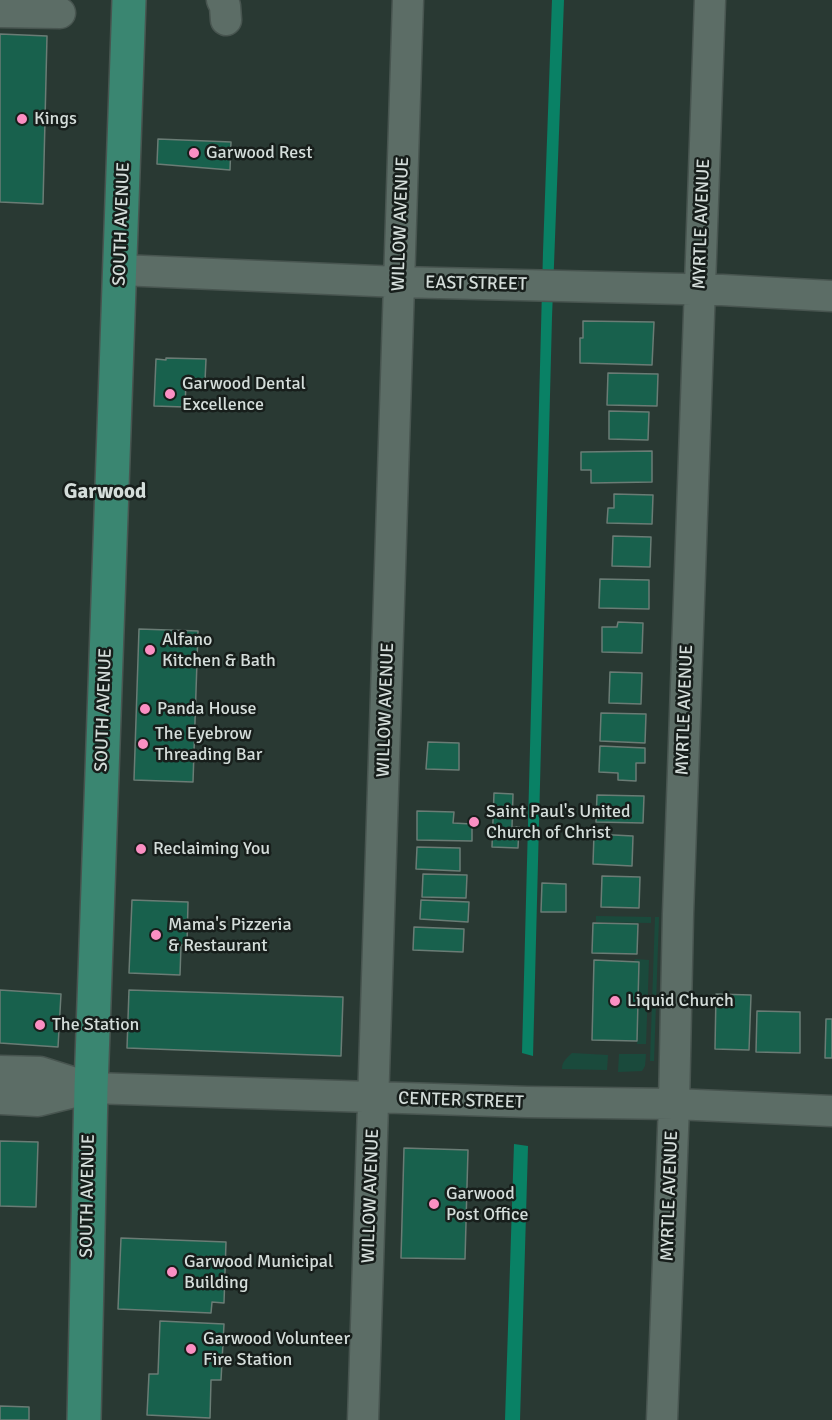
<!DOCTYPE html>
<html>
<head>
<meta charset="utf-8">
<style>
	body { margin:0 }
	canvas { display:block; background:#293933 }
</style>
</head>
<body>
<canvas width="832" height="1420"></canvas>
<script>
const context = document.querySelector('canvas').getContext('2d');
context.lineJoin = 'round';
function fill(path, color) { context.fillStyle = color; context.fill(path, 'evenodd'); }
function trace(path, color, width, dash) { context.strokeStyle = color; context.lineWidth = width; context.lineCap = dash ? 'butt' : 'round'; context.setLineDash(dash || []); context.stroke(path); }
function write(font, color, halo, rows, align = 'center') {
  context.font = font + ' Signika,sans-serif'; context.lineWidth = 5; context.setLineDash([]); context.textBaseline = 'middle'; context.strokeStyle = halo; context.fillStyle = color; for (const [text, x, y, turn = 0] of rows) {
    context.save(); context.translate(x, y); context.rotate((+turn || 0) * Math.PI / 180); context.textAlign = isNaN(turn) ? turn : align; if (halo) context.strokeText(text, 0, 0); context.fillText(text, 0, 0); context.restore();
  }
}
fill(new Path2D(`
	M596,916L651,917V923L596,922Z
	M655,917H659L654,1061H650Z
	M635,959L649,960L646,1044H637L639,962H634Z
	M572,1053L608,1055L607,1070L562,1069C562,1061 567,1058 572,1053Z
	M619,1054H646L645,1066L642,1071L618,1072Z`), '#1a4a3c');
fill(new Path2D(`
	M552,0H564L552,317L533,1056L522,1053L543,252Z
	M514,1144L528,1146L520,1420H505Z`), '#098165');
const building = new Path2D(`
	M0,34L47,36L43,204L0,202Z
	M158,139L231,142L230,170L157,164Z
	M583,321L654,322L652,365L580,363V338H583Z
	M166,358L206,359L205,381L186,382L185,407L154,406L156,359L166,360Z
	M608,373L658,374L657,406L607,405Z
	M609,411L649,412L648,440L609,439Z
	M652,451V482L591,483V470H581V452Z
	M614,494L653,495L652,524L607,523L608,508H614Z
	M613,536L651,537L650,567L612,566Z
	M600,579L649,580V609L599,608Z
	M618,622L643,623L642,653L602,652V627H617Z
	M139,629L198,631L193,782L134,780Z
	M610,672L642,673L641,704L609,703Z
	M601,713L646,714L645,743L600,741Z
	M428,742L459,743V770L426,769Z
	M600,746L645,748V763H636V781L618,780V773L599,772Z
	M494,793L513,794L512,827H519L518,848L492,847Z
	M597,795L644,796L643,823L596,822Z
	M417,811L454,812L453,823L472,824V841L417,840Z
	M594,834L633,836L632,866L593,864Z
	M417,847L460,848V871L416,869Z
	M423,874L467,875L466,898L422,897Z
	M602,876L640,877L639,908L601,907Z
	M542,883L566,884V912H541Z
	M132,900L188,902L187,945H181L180,975L129,973Z
	M421,900L469,902L468,922L420,919Z
	M593,923L638,924L637,954L592,953Z
	M414,927L464,929L463,952L413,950Z
	M594,960L639,962L637,1041L592,1040Z
	M0,990L61,994L58,1047L0,1043Z
	M129,990L343,997L341,1056L127,1048Z
	M716,994L751,995L749,1050L715,1049Z
	M757,1011L800,1012V1053L756,1052Z
	M826,1019H832V1058H825Z
	M0,1141L38,1142L36,1207L0,1206Z
	M404,1148L468,1150L465,1259L401,1258Z
	M121,1238L226,1242L224,1303L212,1302L211,1313L118,1309Z
	M160,1321L224,1324L221,1380H211L210,1418L147,1415L149,1374H158Z
	M0,1406L29,1407V1420H0Z`);
fill(building, '#18614d');
trace(building, '#6a7c75', 1.5);
const minor = new Path2D(`
	M222,0L225,6L226,20
	M0,12L60,13
	M120,270L399,282L722,290L832,296
	M0,1071L40,1072L91,1088L527,1102L674,1104L832,1111
	M0,1099L38,1101L91,1088
	M363,1420L408,0
	M662,1420L674,1104L678,914L710,0`);
const major = new Path2D(`
	M84,1420L91,1088L129,0`);
trace(minor, '#485550', 33);
trace(major, '#485550', 36);
trace(minor, '#5c6d66', 30);
trace(major, '#3a8671', 33);
for (const [x, y, r, color] of [
	[22,119,6,"#fb8fc3"],
	[194,153,6,"#fb8fc3"],
	[170,394,6,"#fb8fc3"],
	[150,650,6,"#fb8fc3"],
	[145,709,6,"#fb8fc3"],
	[143,744,6,"#fb8fc3"],
	[474,822,6,"#fb8fc3"],
	[141,849,6,"#fb8fc3"],
	[156,935,6,"#fb8fc3"],
	[615,1001,6,"#fb8fc3"],
	[40,1025,6,"#fb8fc3"],
	[434,1204,6,"#fb8fc3"],
	[172,1272,6,"#fb8fc3"],
	[191,1349,6,"#fb8fc3"]
]) { const dot = new Path2D(); dot.arc(x, y, r, 0, 2 * Math.PI); context.fillStyle = color; context.fill(dot); trace(dot, '#171e1b', 2); }
write('18px', '#d4ddda', '#171e1b', [
	["Kings",34,119],
	["Garwood Rest",206,153],
	["Garwood Dental",182,384],
	["Excellence",182,405],
	["Alfano",162,640],
	["Kitchen & Bath",162,661],
	["Panda House",157,709],
	["The Eyebrow",155,734],
	["Threading Bar",155,755],
	["Saint Paul's United",486,812],
	["Church of Christ",486,833],
	["Reclaiming You",153,849],
	["Mama's Pizzeria",168,925],
	["& Restaurant",168,946],
	["Liquid Church",627,1001],
	["The Station",52,1025],
	["Garwood",446,1194],
	["Post Office",446,1215],
	["Garwood Municipal",184,1262],
	["Building",184,1283],
	["Garwood Volunteer",203,1339],
	["Fire Station",203,1360]
], 'left');
write('18px', '#d4ddda', '#171e1b', [
	["SOUTH AVENUE",122,224,-88],
	["WILLOW AVENUE",401,224,-88],
	["MYRTLE AVENUE",702,224,-88],
	["EAST STREET",476,284,1],
	["SOUTH AVENUE",104,710,-88],
	["WILLOW AVENUE",386,710,-88],
	["MYRTLE AVENUE",685,710,-88],
	["CENTER STREET",461,1101,2],
	["SOUTH AVENUE",88,1196,-89],
	["WILLOW AVENUE",371,1196,-88],
	["MYRTLE AVENUE",670,1196,-88]
]);
write('bold 21px', '#d4ddda', '#171e1b', [
	["Garwood",105,492]
]);
</script>
</body>
</html>
